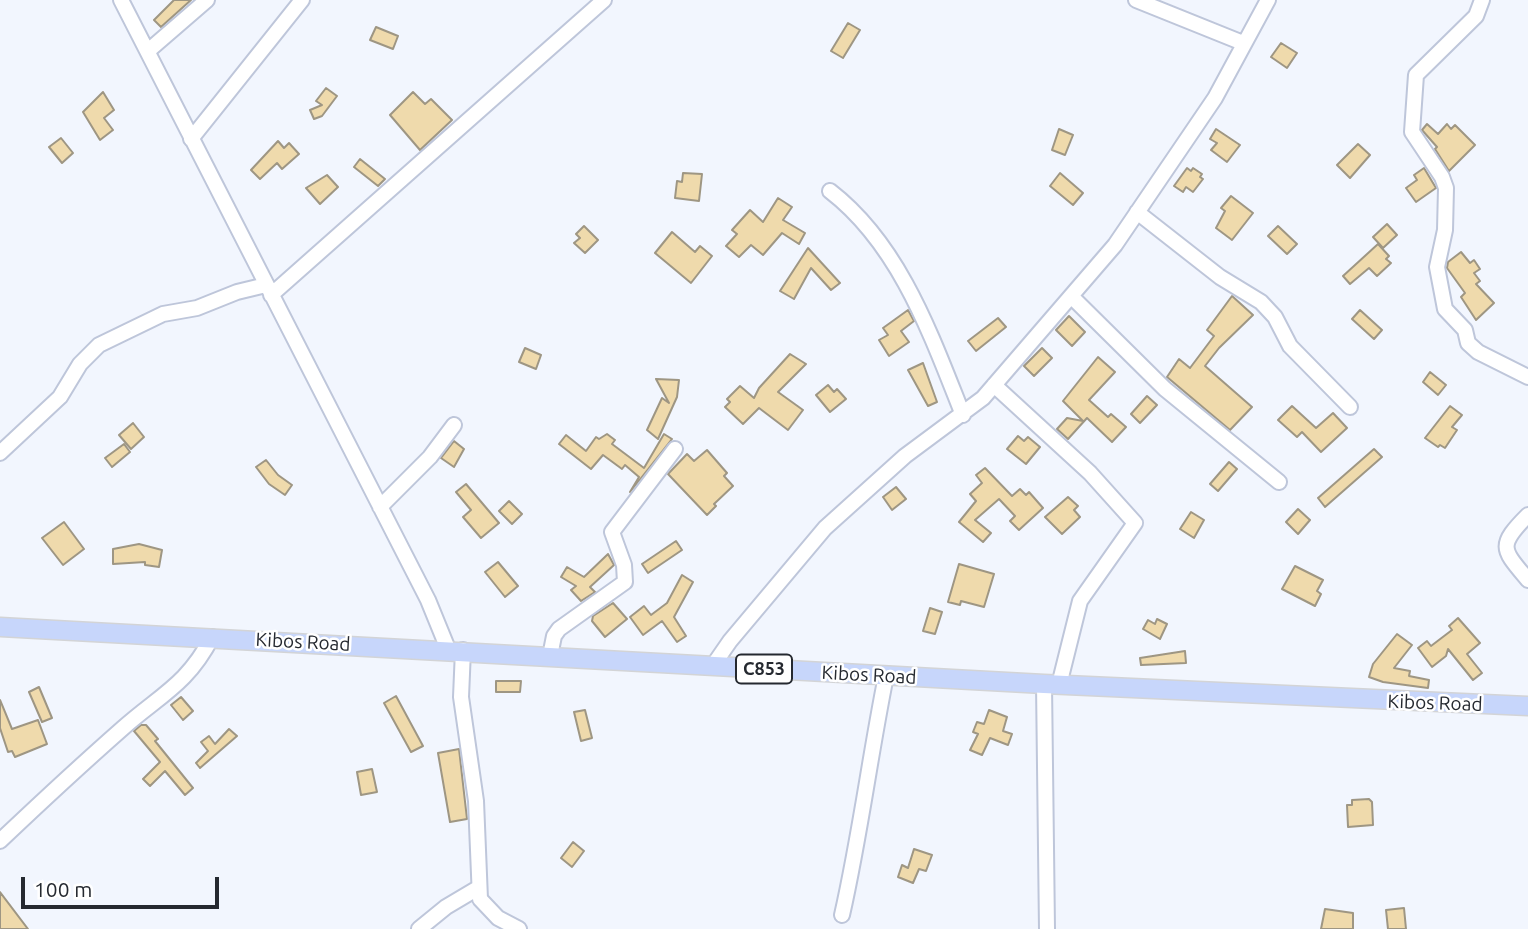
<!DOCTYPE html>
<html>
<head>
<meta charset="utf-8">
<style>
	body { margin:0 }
	#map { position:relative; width:1528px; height:929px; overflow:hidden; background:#f2f6fe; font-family:Ubuntu,sans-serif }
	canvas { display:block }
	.scale { position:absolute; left:21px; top:877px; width:198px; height:32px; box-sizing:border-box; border:4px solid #252930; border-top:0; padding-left:9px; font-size:21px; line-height:24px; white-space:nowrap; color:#252930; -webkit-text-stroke:5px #fff; paint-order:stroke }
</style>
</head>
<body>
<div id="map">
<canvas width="1528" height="929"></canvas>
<div class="scale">100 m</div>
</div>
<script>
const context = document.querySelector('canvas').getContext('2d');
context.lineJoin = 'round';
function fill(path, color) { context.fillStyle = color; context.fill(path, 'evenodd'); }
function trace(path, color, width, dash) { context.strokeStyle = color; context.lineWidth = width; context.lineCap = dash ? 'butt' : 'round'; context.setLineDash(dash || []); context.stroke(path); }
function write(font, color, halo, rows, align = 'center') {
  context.font = font + ' Ubuntu,sans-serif'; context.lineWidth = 5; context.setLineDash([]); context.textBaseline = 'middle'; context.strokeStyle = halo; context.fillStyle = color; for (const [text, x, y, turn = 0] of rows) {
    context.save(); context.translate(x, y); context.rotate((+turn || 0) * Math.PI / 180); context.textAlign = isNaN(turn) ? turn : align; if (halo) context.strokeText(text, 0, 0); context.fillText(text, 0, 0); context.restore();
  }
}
const building = new Path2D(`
	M174,0H191L161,27L154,20Z
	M848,23L860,30L843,58L831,51Z
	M376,27L398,36L393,49L370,40Z
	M1281,43L1297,53L1287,68L1271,57Z
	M326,88L337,96L322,116L314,119L310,110L322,105L316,101Z
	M103,92L114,110L104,118L113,130L100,140L83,112Z
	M413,92L425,104L431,99L452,120L420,150L390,115Z
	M1427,124L1438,134L1447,124L1451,129L1455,125L1475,145L1449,171L1435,149L1437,147L1422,130Z
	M1059,129L1073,135L1065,155L1052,150Z
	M1216,129L1240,145L1227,162L1211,150L1217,143L1210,139Z
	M61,138L73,153L62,163L49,147Z
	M278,141L284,148L289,143L299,154L282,169L277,163L260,179L251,170Z
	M1358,144L1370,155L1350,178L1337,165Z
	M360,159L385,179L378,186L354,167Z
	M1187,168L1191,171L1193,168L1202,174L1200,177L1203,179L1193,192L1186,187L1183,192L1174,186Z
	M1424,168L1436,188L1416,202L1406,188L1417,180L1414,175Z
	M683,173L702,174L699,201L675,198L677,181L682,182Z
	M1060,173L1083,193L1073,205L1050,186Z
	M327,175L338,187L320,204L306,188Z
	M1231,196L1253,213L1232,240L1216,228L1225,211L1221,208Z
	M778,198L792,207L783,220L805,233L799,244L782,233L763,255L751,245L739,257L726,246L737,234L732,230L750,210L763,222Z
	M1387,224L1397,235L1383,248L1373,237Z
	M584,226L598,240L585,253L574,243L580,238L576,234Z
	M1278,226L1297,244L1287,254L1268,236Z
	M672,232L695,252L700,246L712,256L691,283L655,253Z
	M1378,244L1389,256L1386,259L1391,263L1377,276L1369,268L1350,284L1343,276Z
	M808,248L840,283L831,290L811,268L794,299L780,291Z
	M1461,252L1470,263L1474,260L1480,269L1474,273L1480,281L1476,284L1494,303L1476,320L1461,297L1465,293L1447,268L1448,262Z
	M1232,296L1253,315L1219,348L1205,366L1252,407L1230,430L1167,377L1179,359L1190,368L1214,336L1207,330Z
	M908,310L914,321L901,331L909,342L889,356L879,340L888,335L883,328Z
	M1360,310L1382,330L1374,339L1352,319Z
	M1069,316L1085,332L1072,346L1056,330Z
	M998,318L1006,327L976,351L968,341Z
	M525,348L541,355L536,369L519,362Z
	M1042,348L1052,358L1034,376L1024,366Z
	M790,354L806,364L778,392L803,410L788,430L759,408L743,424L725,407L730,402L727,399L740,386L754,398L759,388Z
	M1098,357L1115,372L1089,400L1108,417L1111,414L1126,427L1112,442L1087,418L1068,439L1057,429L1067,418L1083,421L1063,401Z
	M923,363L937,402L928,406L908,370Z
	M1430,372L1446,385L1438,395L1423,382Z
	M656,379L679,380L677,397L658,439L647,430L662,398L669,403Z
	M828,385L834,392L837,389L846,399L830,412L816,395Z
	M1147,396L1157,405L1140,423L1131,414Z
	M1292,406L1316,428L1333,413L1347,428L1321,452L1302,432L1297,437L1278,420Z
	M1450,406L1462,415L1452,427L1457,430L1445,448L1440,445L1438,447L1425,438Z
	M133,423L144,437L131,449L119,435Z
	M607,434L615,440L612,444L644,468L664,434L672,439L630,492L639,477L625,465L622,469L603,455L591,469L559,444L566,435L586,451L596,437L599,439Z
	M1018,436L1024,441L1028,437L1040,447L1026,464L1007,449Z
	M454,441L464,449L454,467L441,458Z
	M124,444L130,452L112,467L105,458Z
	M1374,449L1382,457L1325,507L1318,498Z
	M707,450L727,473L724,476L733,486L714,504L716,506L707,515L668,474L687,454L694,461Z
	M266,460L278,475L292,485L285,495L269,484L256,467Z
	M1229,462L1237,469L1218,491L1210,484Z
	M985,468L1012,496L1020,489L1026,495L1029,492L1043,508L1019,530L1010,521L1015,516L999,499L975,520L991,533L983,542L959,522L976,501L970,494L982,483L976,475Z
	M466,484L499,523L481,538L463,517L471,510L456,492Z
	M896,487L906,499L892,510L883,497Z
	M1068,497L1078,506L1074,510L1080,517L1062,534L1045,517Z
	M509,501L522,514L512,524L499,511Z
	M1298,509L1310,520L1298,534L1286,522Z
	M1191,512L1204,520L1194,538L1180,529Z
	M64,522L84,549L63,565L42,538Z
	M676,541L682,550L648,573L642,564Z
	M139,544L162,550L159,567L145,565V562L113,564V549Z
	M608,554L614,565L590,587L595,592L581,601L571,590L576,586L561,577L567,567L584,577Z
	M498,562L518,586L505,597L485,572Z
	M959,564L994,574L984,607L961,601L960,605L948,602Z
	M1295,566L1323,580L1317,591L1321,594L1315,606L1282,589Z
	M682,575L693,582L674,617L686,636L677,642L662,621L643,635L630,617L644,606L651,615L667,603Z
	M613,603L627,619L605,637L592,621L593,616Z
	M930,608L942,612L935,634L923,631Z
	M1458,618L1480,643L1467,654L1482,673L1473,680L1448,649L1446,656L1432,667L1418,648L1427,641L1431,646L1452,630L1449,626Z
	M1157,619L1167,624L1160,639L1143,629L1148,620L1155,624Z
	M1397,634L1412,645L1394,668L1410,671L1409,676L1429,680L1428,688L1383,682L1369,677L1373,664Z
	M1185,651L1186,663L1141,665L1140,658Z
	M496,681H521L520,692H496Z
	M39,687L52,718L42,722L29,692Z
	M396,696L423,746L411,752L384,703Z
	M181,697L193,711L183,720L171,705Z
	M0,700L12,729L38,720L47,744L15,757L12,751L8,752L0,728Z
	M585,710L592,738L581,741L574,712Z
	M989,710L1007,717L1003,731L1012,734L1008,745L990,738L982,755L970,750L978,734L973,732L977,722L984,724Z
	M141,725H146L158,739L155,741L193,788L185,795L165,771L150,786L143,779L160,762L134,731Z
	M229,729L237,736L200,768L196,763L208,751L201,742L209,736L215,744Z
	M459,749L467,819L450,822L438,753Z
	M372,769L377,792L361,795L357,772Z
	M1369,799L1372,802L1373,825L1348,827L1347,805H1352V800Z
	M573,842L584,851L572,867L561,858Z
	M914,849L932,855L926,871L919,869L913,883L898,877L902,865L908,868Z
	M0,892L28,929H0Z
	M1404,908L1406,929H1388L1386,910Z
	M1325,909L1353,913V929H1321Z`);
fill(building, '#efdaac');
trace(building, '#9e9683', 2);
const minor = new Path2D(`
	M121,0L428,600L448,649
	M1136,0L1243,43
	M1482,0L1476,16L1416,75L1412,132L1442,177L1446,188L1445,230L1437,267L1445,309L1465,330L1468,343L1478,352L1528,377
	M148,51L207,0
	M191,139L302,0
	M830,191C900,245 931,335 963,415
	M1137,212L1220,277L1261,302L1275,317L1290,346L1350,407
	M271,295L604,0
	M1071,296L1165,389L1279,482
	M994,385L1090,473L1135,523L1080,601L1059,685
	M0,453L60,397L80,364L99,345L163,314L197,308L237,292L266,285
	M380,507L430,457L454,425
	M1528,515C1497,546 1502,549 1528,580
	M463,650L461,697L476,801L480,899L498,918L519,929
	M550,656L554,636L559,629L625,582L624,565L612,532L675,449
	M712,667L730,641L825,528L905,456L983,398L1115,245L1215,98L1268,0
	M1044,684L1047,929
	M0,841C40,803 81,765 123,728C160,695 187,685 212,637
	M842,915C860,836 870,755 886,676
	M419,929L446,907L478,888`);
const major = new Path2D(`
	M0,627L1044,684L1528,706`);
trace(minor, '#bec6da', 18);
trace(major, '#d3d4d6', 21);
trace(minor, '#fff', 14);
trace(major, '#c7d6fb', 18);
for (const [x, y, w] of [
	[764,669,56]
]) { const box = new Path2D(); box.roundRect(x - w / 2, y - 14.5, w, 29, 5); context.fillStyle = '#fff'; context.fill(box); trace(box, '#252930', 2); }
write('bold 18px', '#252930', null, [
	["C853",764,669]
]);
write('19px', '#252930', '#fff', [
	["Kibos Road",303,642,3],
	["Kibos Road",869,675,3],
	["Kibos Road",1435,703,2]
]);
</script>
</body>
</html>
